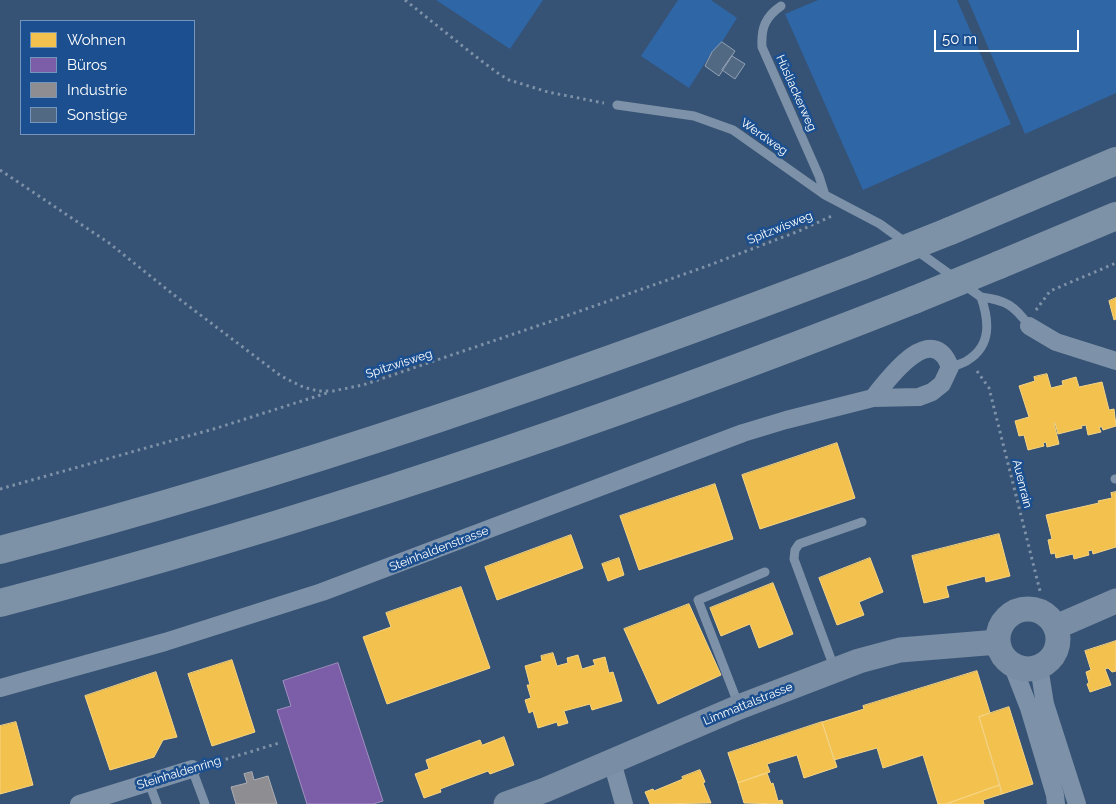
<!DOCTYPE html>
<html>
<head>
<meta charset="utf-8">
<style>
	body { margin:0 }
	#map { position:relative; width:1116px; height:804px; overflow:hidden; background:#365274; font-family:Raleway,sans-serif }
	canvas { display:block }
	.legend { position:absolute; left:20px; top:20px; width:175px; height:115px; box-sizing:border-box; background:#1b4f8f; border:1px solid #7695bc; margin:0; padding:6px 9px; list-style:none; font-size:15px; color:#fff }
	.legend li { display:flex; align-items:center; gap:10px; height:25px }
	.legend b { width:25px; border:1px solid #7695bc }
	.scale { position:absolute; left:934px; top:30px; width:145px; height:22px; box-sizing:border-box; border:2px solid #fff; border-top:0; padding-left:6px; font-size:15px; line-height:18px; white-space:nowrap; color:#fff; -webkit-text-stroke:4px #1b4f8f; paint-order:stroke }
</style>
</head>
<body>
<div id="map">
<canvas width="1116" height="804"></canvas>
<ul class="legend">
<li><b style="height:14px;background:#f2c14e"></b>Wohnen</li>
<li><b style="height:14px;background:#7b5ea7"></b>Büros</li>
<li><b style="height:14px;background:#8d8d92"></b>Industrie</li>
<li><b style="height:14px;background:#526984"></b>Sonstige</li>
</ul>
<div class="scale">50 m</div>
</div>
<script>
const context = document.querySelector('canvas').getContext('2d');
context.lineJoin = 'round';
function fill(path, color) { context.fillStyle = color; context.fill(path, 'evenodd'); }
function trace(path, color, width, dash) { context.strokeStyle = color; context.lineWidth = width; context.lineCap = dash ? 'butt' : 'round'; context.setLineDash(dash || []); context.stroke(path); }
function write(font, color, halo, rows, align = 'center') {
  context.font = font + ' Raleway,sans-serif'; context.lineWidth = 5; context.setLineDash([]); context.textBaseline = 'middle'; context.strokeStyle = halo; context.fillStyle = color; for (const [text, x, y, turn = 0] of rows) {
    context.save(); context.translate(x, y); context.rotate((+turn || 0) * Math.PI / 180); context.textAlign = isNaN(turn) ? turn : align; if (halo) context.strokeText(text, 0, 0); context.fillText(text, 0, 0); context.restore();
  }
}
fill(new Path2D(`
	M436,0H543L510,49Z
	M678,0H711L737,18L722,42L712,52L689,88L641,56Z
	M818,0H957L1011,124L863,190L785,14Z
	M968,0H1116V93L1025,134Z`), '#2f66a5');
const homes = new Path2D(`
	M1116,298V319L1114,320L1109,301Z
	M1047,374L1051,388L1063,385L1062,381L1076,377L1079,387L1102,382L1109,410L1114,409L1116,426L1103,430L1102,427H1099L1101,432L1088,435L1086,425L1081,426L1082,428L1058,434L1055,423H1054L1059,444L1047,447L1046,442L1043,443L1044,446L1028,450L1024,435L1019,436L1015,421L1029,417L1019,386L1035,381L1034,377Z
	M837,443L855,498L760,529L742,475Z
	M715,484L733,539L639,570L620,516Z
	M1116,492V547L1093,554L1092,550L1088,551L1089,555L1074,559L1073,554L1056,558L1055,553L1051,554L1048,540L1052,539L1046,515L1099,503L1098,501L1112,498L1111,493Z
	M999,534L1010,576L986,582L985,576L946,586L949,597L924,603L912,556Z
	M571,535L583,568L497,600L485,567Z
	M619,558L624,575L608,581L602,564Z
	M870,558L883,592L859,602L864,615L837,625L819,578Z
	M773,583L793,634L759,648L750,624L721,636L710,608Z
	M461,587L490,668L387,704L363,637L391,627L386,613Z
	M689,604L721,675L658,704L624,629Z
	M1116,641V671L1112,672L1108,668L1105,669L1111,685L1090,692L1087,684L1089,683L1086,672L1091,670L1085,651Z
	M553,653L557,666L568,663L567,658L578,655L582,669L595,665L593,660L605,657L609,673L613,672L622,701L592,710L590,704L564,711L568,723L558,726L557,722L538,728L533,711L529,713L525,700L531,698L527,685H530L525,666L542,661L541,656Z
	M232,660L255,732L212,746L188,674Z
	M977,671L990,713L979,717L1000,785L946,804H938L923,755L883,768L877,748L834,760L822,722L864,709L863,706Z
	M156,672L177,737L163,740L154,757L110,770L85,696Z
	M1009,707L1033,784L1002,794L979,717Z
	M16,722L33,785L0,794V726Z
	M822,722L837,767L804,778L797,755L767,764L770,772L738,783L728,753Z
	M504,737L514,765L490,774L488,771L440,789L441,792L424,798L415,774L429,769L426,760L480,740L482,745Z
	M700,770L705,782L703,783L711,803L650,804L645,792L653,789L654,791L683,779L682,777Z
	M767,773L771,784L773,783L778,801L782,800L783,804L744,803L738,783Z
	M1000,785L1002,794L983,800L984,804H946Z`);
fill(homes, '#f2c14e');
trace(homes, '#f6d483', 1);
const offices = new Path2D(`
	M338,663L383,801L373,804H307L277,710L291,706L283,681Z`);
fill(offices, '#7b5ea7');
trace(offices, '#a38ec1', 1);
const industry = new Path2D(`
	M252,772L254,780L268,776L277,804H236L231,787L247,783L244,774Z`);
fill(industry, '#8d8d92');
trace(industry, '#afafb3', 1);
const building = new Path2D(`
	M722,42L735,51L719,76L705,66L712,52Z
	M732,56L745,64L735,79L722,70Z`);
fill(building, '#526984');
trace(building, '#92a2b6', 1);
trace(new Path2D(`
	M405,0L475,56L499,74L509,80L548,92L604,103
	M0,170L109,243L174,295L281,376L303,387L318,391H333L363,385L552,321L707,266L799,231L834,215
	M1036,310L1050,291L1116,263
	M977,371L989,388L1040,591
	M0,489L217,428L330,392
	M207,765L279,743`), '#7d92a8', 3, [2.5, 4]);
trace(new Path2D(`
	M781,6C765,17 761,28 762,47L819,176L825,195
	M617,105L694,116L733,130L825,195L880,224L981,297C989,320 992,345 968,360C963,364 956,365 950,367
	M981,297C1006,300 1015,306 1029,326
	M1115,479H1116
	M835,670L794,559L795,550L799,544L862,522
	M739,706L698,600L765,572
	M192,769L205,804
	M149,783L157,804`), '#7d92a8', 9);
trace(new Path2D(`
	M1029,326L1056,342L1116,361
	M1012,664L1029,708L1055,795L1056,804
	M1039,667L1045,704L1077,804
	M0,688L165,642L322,592L743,433L786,420L873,398L919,397L932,392L942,384L950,367C932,319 888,379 873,398
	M612,762L624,804
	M79,804L192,769`), '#7d92a8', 18);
trace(new Path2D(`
	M998 639a30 30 0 1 1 60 0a30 30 0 1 1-60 0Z
	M1056,627L1116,601
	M506,804L545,790L739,707L859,661L900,650L998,642`), '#798da4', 25);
trace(new Path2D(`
	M950,231L1116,161
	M999,265L1116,216
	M0,550C293,473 579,374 862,266
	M0,603C311,522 615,418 914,300`), '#7e92a7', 28);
trace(new Path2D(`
	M862,266L950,231
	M914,300L999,265`), '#7e92a7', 28);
write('12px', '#fff', '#1b4f8f', [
	["Hüsliackerweg",796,93,66],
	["Werdweg",764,137,35],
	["Spitzwisweg",780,228,-22],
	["Spitzwisweg",399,364,-18],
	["Auenrain",1022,484,76],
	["Steinhaldenstrasse",439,549,-21],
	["Limmattalstrasse",748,704,-22],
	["Steinhaldenring",179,773,-17]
]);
</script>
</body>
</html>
